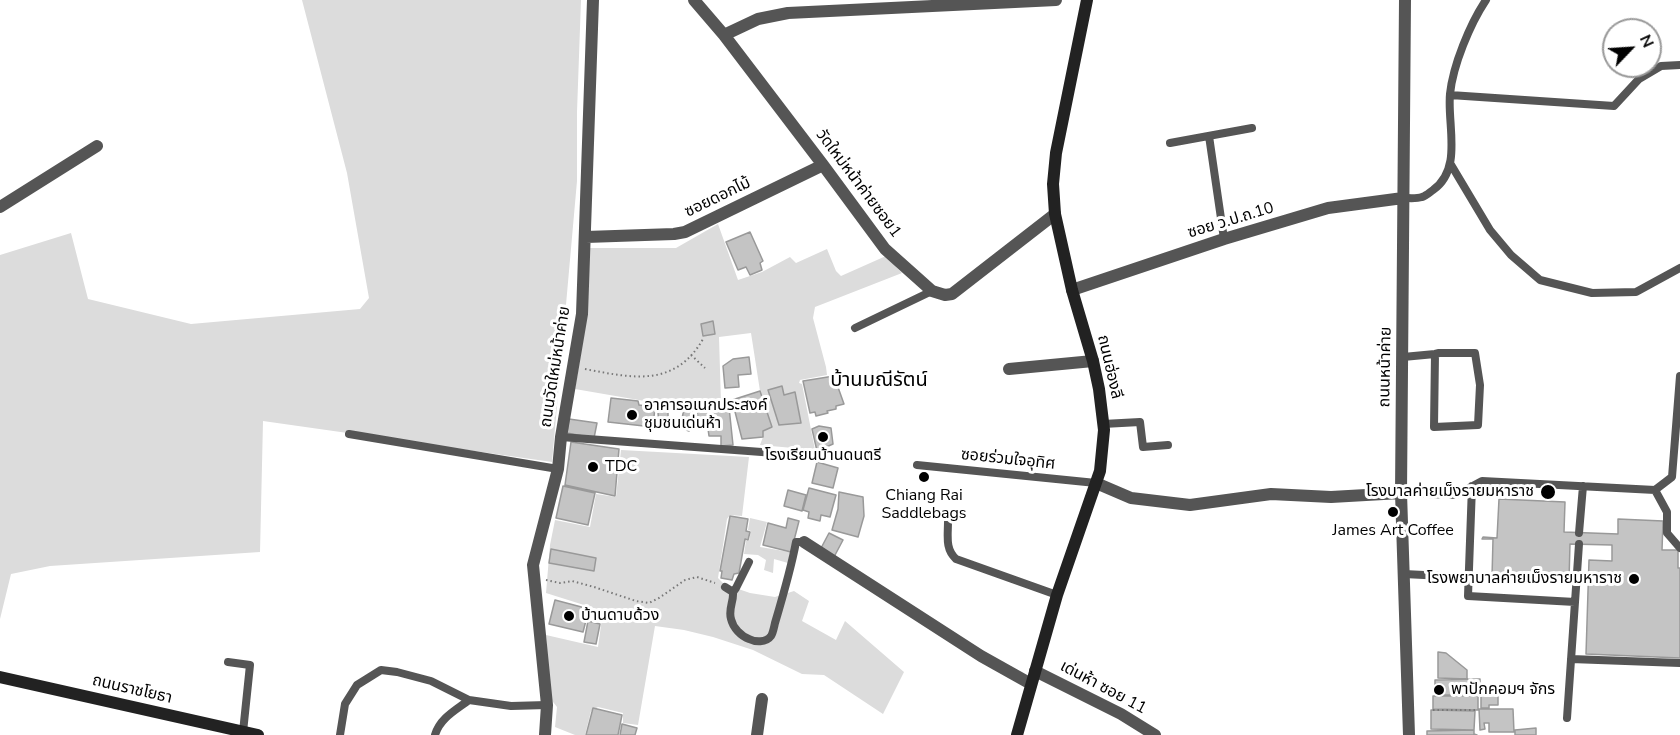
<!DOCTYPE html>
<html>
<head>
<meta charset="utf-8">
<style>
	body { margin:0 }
	#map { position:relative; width:1680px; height:735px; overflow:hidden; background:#fff; font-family:"Nunito Sans",sans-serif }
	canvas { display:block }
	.north { position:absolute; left:1602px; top:18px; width:60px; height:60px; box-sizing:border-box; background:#fff; border:2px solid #999; border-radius:50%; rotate:65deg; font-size:16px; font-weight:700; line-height:24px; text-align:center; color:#000 }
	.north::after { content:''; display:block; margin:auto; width:21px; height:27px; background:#000; clip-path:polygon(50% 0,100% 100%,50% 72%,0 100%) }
</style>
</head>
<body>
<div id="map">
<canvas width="1680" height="735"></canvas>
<div class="north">N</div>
</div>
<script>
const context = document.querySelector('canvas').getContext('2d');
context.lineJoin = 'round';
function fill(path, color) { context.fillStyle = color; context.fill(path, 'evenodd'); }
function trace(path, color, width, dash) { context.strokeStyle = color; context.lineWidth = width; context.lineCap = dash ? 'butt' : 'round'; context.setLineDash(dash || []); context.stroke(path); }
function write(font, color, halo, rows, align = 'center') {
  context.font = font + ' "Nunito Sans","Noto Sans Thai",sans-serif'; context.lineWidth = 6; context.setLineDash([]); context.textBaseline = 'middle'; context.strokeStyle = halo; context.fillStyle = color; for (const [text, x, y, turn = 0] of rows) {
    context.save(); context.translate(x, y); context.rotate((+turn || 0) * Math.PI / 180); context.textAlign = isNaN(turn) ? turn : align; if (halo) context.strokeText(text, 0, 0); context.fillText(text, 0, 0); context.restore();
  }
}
fill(new Path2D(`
	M302,0H581L577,112V181L552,462L263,421L260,552L50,566L11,574L0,619V255L71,233L88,299L191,324L360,309L369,298L347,173Z
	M718,224L738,280L762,272L790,257L796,263L827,249L836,271L841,276L886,256L902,273L815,307L813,318L826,367L827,375L800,380L799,383L802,384L815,450L760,445L763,437V431L772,427L760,391L751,333L719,337L721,403L697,407L656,403L575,389C584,342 587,295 589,248H676Z
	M621,450L749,457L742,516L730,515L727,519L718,578L724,584L750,593L775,597L794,591L809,601L802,621L836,640L845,621L904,672L883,714L824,675L802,674L753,650L713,637L684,630L655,626L638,725L623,723V713L598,707L591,711L585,735H575L555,727L557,707L550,698L546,635L598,647L603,611L546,593L550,545L555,520L590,527L596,494L616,497Z
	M750,518L767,522L760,547L790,552L788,563L774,559L773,573L764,570L766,560L758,555L744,554L746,541H749L751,531L748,530Z`), '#dcdcdc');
const building = new Path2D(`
	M750,232L763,261L760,263L762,270L750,275L746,267L738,270L726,242Z
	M713,321L715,334L703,336L701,324Z
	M749,357L751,374L738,375L739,387L725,388L723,366L733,359Z
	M834,376L844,404L836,406V409L827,411L828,413L816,416L815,412L810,413L803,381Z
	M782,386L784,395L795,392L801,423L779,425L768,390Z
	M760,391L772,427L763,431V437L742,439L732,400Z
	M611,398L638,401L639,405L655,407L653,427L608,422Z
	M729,407L733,445L721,446V436H709L708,429L699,430L697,410Z
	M684,409L694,411L689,431L680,428Z
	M658,412H668V428H659Z
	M569,419L597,423L594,438L567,433Z
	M819,426L831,428L833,444L817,451L812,429Z
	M571,442L619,449L615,496L565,485Z
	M817,462L838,468L833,488L812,483Z
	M563,486L595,493L588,525L556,518Z
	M809,488L836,495L830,517L821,515L820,521L808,518L809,512L803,510Z
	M788,490L806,495L802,511L784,506Z
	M839,492L863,497L864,516L858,537L832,530L838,509Z
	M1499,499L1565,502L1564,532L1618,534V519L1663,521L1662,550H1678V568H1680V658L1586,654L1589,560L1612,561V545L1570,544L1569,580L1492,577L1493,539H1482L1483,537L1497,538Z
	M730,516L748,519L746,531L750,532L748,540L745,539L739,573L734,574L732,580L721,578L722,571H720Z
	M788,518L799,521L791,552L763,545L768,523L786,528Z
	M829,533L843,540L834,557L820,550Z
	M551,549L596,558L594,571L549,563Z
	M555,600L589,609L583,632L549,624Z
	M588,621L600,624L596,644L584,642Z
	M1438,652L1446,653L1467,670V679L1438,678Z
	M1480,679V695H1435V680Z
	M1481,691L1498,692V705H1489V708H1481Z
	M1433,696H1478V710L1433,709Z
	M593,708L622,715L618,735H586Z
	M1479,709H1513L1514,732H1489V723H1484L1485,729L1480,730Z
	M1431,710L1475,711L1474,730L1431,729Z
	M622,724L637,728L635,735H620Z
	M1536,728V735H1515V730Z
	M1474,730V734L1477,735H1427V731Z`);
fill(building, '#c4c4c4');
trace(building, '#999', 1.5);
trace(new Path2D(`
	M691,355L705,368
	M585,369C632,378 675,388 703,339
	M546,580L560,583L572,581L594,587L636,601L649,603L659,598L685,580L697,577L715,583
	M1433,710H1478`), '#777', 2, [1.5, 3]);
trace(new Path2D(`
	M1450,95L1614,106L1639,79L1661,66L1680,65
	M1209,136L1224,239
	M1170,143L1252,128
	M1450,163L1490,230L1511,255L1540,280L1592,293L1636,292L1680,268
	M1403,198C1409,198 1416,199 1422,197C1426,196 1430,192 1433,190C1463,169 1447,125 1450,94C1453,65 1470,24 1486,0
	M855,328L932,291
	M1403,357L1435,354L1439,353H1475L1480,385L1478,425L1434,427L1435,354
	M1103,424L1140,422L1143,447L1168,445
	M349,434L558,469
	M561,437L815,456
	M917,465L1096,483
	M1472,486L1468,596L1575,602
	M1655,490L1667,512V533L1680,548
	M1401,493L1456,495L1482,481L1655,490L1672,477L1680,376
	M948,522C948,536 945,549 956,559L1057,595
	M1579,533L1583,486
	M1404,574L1484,578
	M725,587L733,592C734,601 728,609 731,619C733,628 741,636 749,639C755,642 766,643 771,636C773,633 774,627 775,623C783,596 791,569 796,542H804
	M733,592L736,588L749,562
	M1571,659L1680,663
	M228,662L250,665L243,732
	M1567,718L1579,544
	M340,735L345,704L357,685L381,670L397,672L431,681L469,700L511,706L547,705
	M435,735C440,718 456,710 469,700`), '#555', 8);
trace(new Path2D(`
	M694,0L724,35L823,165L885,249L932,291L945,295L952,294L1055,214
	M1405,0L1401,493L1409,735
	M724,35L758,19L788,13L1056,0
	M0,207L97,146
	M586,237L674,234L685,232L823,165
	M1072,290L1224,239L1328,208L1403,198
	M1009,369L1093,361
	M1096,483L1131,498L1190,505L1271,494L1331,497L1401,493
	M804,542L981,656L1031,684
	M1035,671L1121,714L1155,735
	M545,735L547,705L533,565L558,469L561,437L582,314L593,0
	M757,735L762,699`), '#555', 12);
trace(new Path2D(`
	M0,677L258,735
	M1017,735L1057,595L1100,471L1104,430L1099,389L1093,361L1072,290L1055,214L1053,184L1056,153L1087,0`), '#222', 12);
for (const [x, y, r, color] of [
	[632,415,6,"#000"],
	[823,437,6,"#000"],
	[593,467,6,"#000"],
	[924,477,6,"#000"],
	[1548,492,8,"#000"],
	[1393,512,6,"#000"],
	[1634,579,6,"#000"],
	[569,616,6,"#000"],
	[1439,690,6,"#000"]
]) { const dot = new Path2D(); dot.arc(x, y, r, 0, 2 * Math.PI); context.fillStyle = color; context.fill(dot); trace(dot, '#fff', 2); }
write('16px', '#000', '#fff', [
	["วัดใหม่หน้าค่ายซอย1",858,184,53],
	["ซอยดอกไม้",718,198,-26],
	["ซอย ว.ป.ถ.10",1231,221,-17],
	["ถนนวัดใหม่หน้าค่าย",556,367,-81],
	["ถนนฮ่องลี",1109,367,77],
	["ถนนหน้าค่าย",1386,367,-89],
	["ซอยร่วมใจอุทิศ",1008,460,6],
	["เด่นห้า ซอย 11",1103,688,28],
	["ถนนราชโยธา",132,690,13]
]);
write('16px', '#000', '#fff', [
	["อาคารอเนกประสงค์",644,406],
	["ชุมชนเด่นห้า",644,424],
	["โรงเรียนบ้านดนตรี",823,456,"center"],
	["TDC",605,467],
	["โรงบาลค่ายเม็งรายมหาราช",1534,492,"right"],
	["Chiang Rai",924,496,"center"],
	["Saddlebags",924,514,"center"],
	["James Art Coffee",1393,531,"center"],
	["โรงพยาบาลค่ายเม็งรายมหาราช",1622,579,"right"],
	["บ้านดาบด้วง",581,616],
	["พาปักคอมฯ จักร",1451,690]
], 'left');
write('20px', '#000', '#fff', [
	["บ้านมณีรัตน์",879,381]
]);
</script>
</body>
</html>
